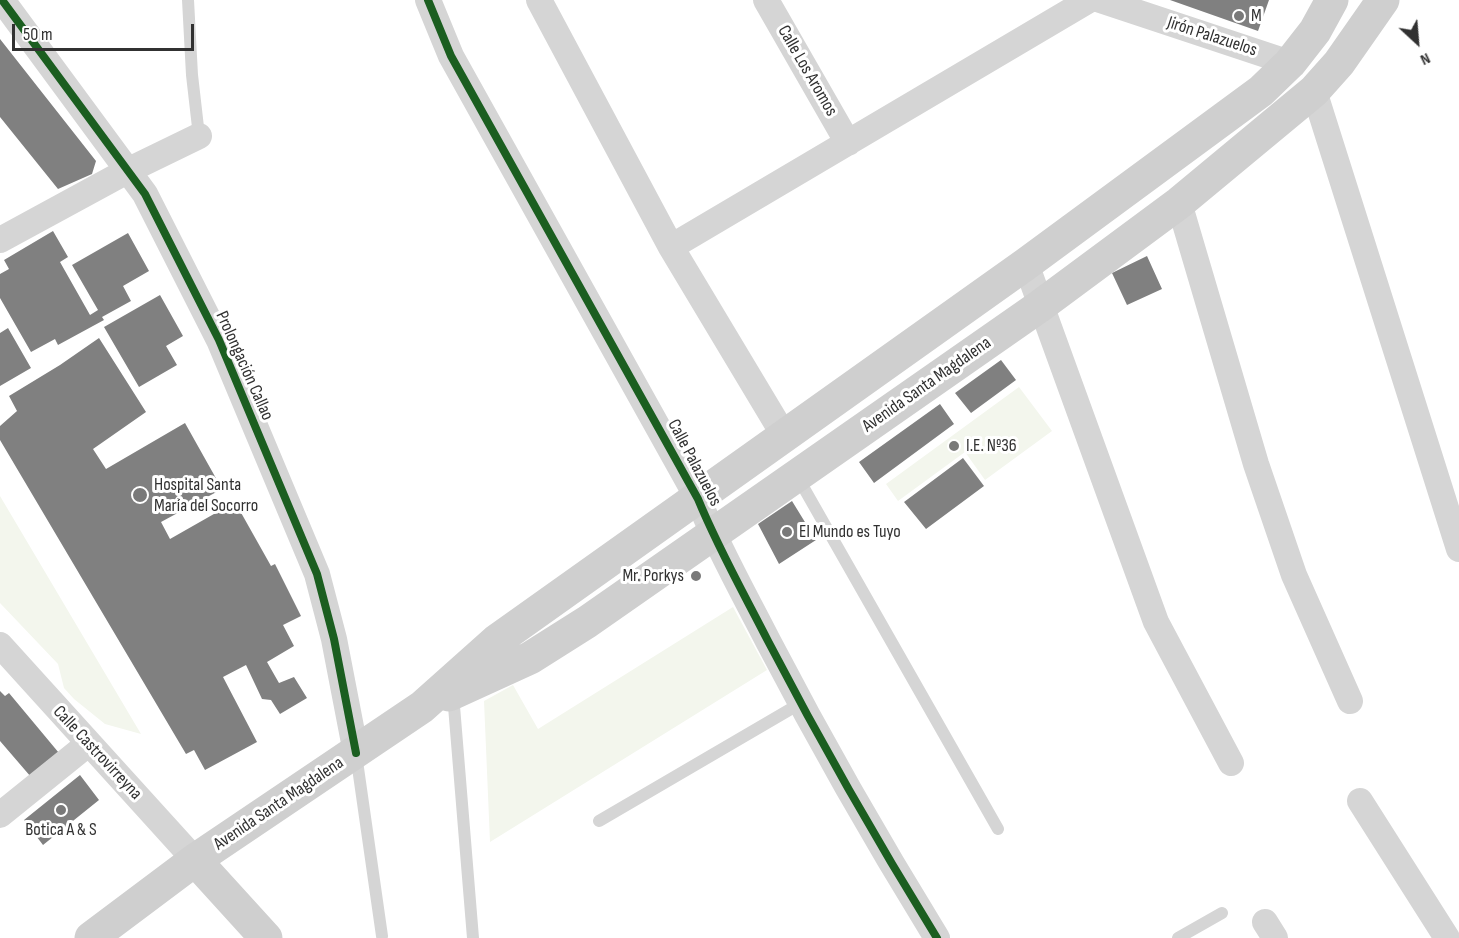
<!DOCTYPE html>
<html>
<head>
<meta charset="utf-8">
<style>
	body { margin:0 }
	#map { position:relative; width:1459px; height:938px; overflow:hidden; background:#fff; font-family:"Sofia Sans Condensed",sans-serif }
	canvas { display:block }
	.north { position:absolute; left:1387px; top:12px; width:60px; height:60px; -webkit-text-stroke:4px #fff; paint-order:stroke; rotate:154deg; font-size:16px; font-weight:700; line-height:24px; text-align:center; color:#313131 }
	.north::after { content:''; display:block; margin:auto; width:21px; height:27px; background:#313131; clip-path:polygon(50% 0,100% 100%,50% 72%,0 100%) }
	.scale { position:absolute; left:12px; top:24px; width:182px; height:27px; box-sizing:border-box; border:3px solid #313131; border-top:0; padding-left:8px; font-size:18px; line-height:21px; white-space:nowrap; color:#313131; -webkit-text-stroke:4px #fff; paint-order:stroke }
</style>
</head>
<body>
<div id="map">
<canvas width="1459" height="938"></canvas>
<div class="north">N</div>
<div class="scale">50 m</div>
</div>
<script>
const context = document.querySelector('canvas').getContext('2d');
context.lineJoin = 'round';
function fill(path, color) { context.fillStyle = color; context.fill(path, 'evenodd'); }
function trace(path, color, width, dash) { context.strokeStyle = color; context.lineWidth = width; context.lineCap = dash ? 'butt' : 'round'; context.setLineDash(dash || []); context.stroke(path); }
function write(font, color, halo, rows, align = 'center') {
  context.font = font + ' "Sofia Sans Condensed",sans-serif'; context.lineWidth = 6; context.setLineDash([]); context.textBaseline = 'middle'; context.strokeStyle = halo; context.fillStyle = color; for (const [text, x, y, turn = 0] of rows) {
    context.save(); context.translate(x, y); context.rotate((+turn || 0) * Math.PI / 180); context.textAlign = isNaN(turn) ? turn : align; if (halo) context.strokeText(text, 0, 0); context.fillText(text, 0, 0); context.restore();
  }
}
fill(new Path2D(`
	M1019,387L1052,431L985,480L965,452L898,501L886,484Z
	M0,496L141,734L105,724L74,699L64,688L58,664L0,603Z
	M733,607L767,670L490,842L484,701L513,685L538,729Z`), '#f3f6ed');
fill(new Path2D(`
	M1170,0H1269L1258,31Z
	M0,39L96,161L92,174L58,189L0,117Z
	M53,231L68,257L60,262L90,315L98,310L72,265L128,233L149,271L123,286L131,301L102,317L104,320L58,345L55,339L31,352L0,298V274L9,269L4,260Z
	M1147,256L1162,289L1127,305L1112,273Z
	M160,295L183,336L166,346L177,365L139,387L104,327Z
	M8,328L31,368L0,386V333Z
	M99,338L146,412L93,449L106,469L185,423L222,489L161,522L170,539L235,502L271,566L275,564L301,616L283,625L294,646L267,662L279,683L294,677L307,698L280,714L271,700L262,699L246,665L223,677L257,742L205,770L194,750L186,754L0,440V426L17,411L9,396L60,365Z
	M1001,360L1016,380L971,413L955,393Z
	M940,404L954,424L874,483L859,462Z
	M963,458L984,486L926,529L904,502Z
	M792,501L816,540L779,564L758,524Z
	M0,691L5,696L9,693L59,753L31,777L0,741Z
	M80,775L99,800L43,845L24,820Z`), '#808080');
trace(new Path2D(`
	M188,0L192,75L199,136
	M797,476L998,829
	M453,694L473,938
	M356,754L382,936
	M599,821L801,703
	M1178,938L1222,913`), '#d5d5d5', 12);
trace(new Path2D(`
	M2,0L145,194L219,340L317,574L334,639L356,753
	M428,0L451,56L698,499C718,548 744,594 768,641C821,743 877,841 937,938
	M539,0L671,247L785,437
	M766,0L848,143
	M1100,0L1290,63
	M1314,91L1459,549
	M1179,203L1256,464L1294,575L1350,701
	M0,240L127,171L199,136
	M671,247L1089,0
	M1026,264L1156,622L1231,763
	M0,645L195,860
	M1360,801L1447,938
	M0,815L88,744
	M1265,922L1275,938`), '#d5d5d5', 26);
trace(new Path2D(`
	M449,695L530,658L587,622L1040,306L1179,203L1314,91L1339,63L1383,0
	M195,860L266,938
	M91,938L195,860L422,707L496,641L1026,264L1261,91L1290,63L1315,31L1332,0`), '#cfcfcf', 33);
trace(new Path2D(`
	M2,0L145,194L219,340L317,574L334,639L356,753
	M428,0L451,56L698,499C718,548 744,594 768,641C821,743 877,841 937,938`), '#1b5e20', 8);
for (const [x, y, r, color] of [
	[1239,16,6,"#797979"],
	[954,446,6,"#797979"],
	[140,495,8,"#797979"],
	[787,532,6,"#797979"],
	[696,576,6,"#797979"],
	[61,810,6,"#797979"]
]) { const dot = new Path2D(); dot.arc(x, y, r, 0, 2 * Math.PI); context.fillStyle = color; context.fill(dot); trace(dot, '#fff', 2); }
write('18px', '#313131', '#fff', [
	["M",1251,16],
	["I.E. Nº36",966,446],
	["Hospital Santa",154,485],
	["María del Socorro",154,506],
	["El Mundo es Tuyo",799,532],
	["Mr. Porkys",684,576,"right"],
	["Botica A & S",61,830,"center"]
], 'left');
write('18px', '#313131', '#fff', [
	["Jirón Palazuelos",1212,37,18],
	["Calle Los Aromos",807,71,60],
	["Prolongación Callao",244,366,66],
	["Avenida Santa Magdalena",927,385,-35],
	["Calle Palazuelos",694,463,62],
	["Calle Castrovirreyna",97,753,47],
	["Avenida Santa Magdalena",279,804,-34]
]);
</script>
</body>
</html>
